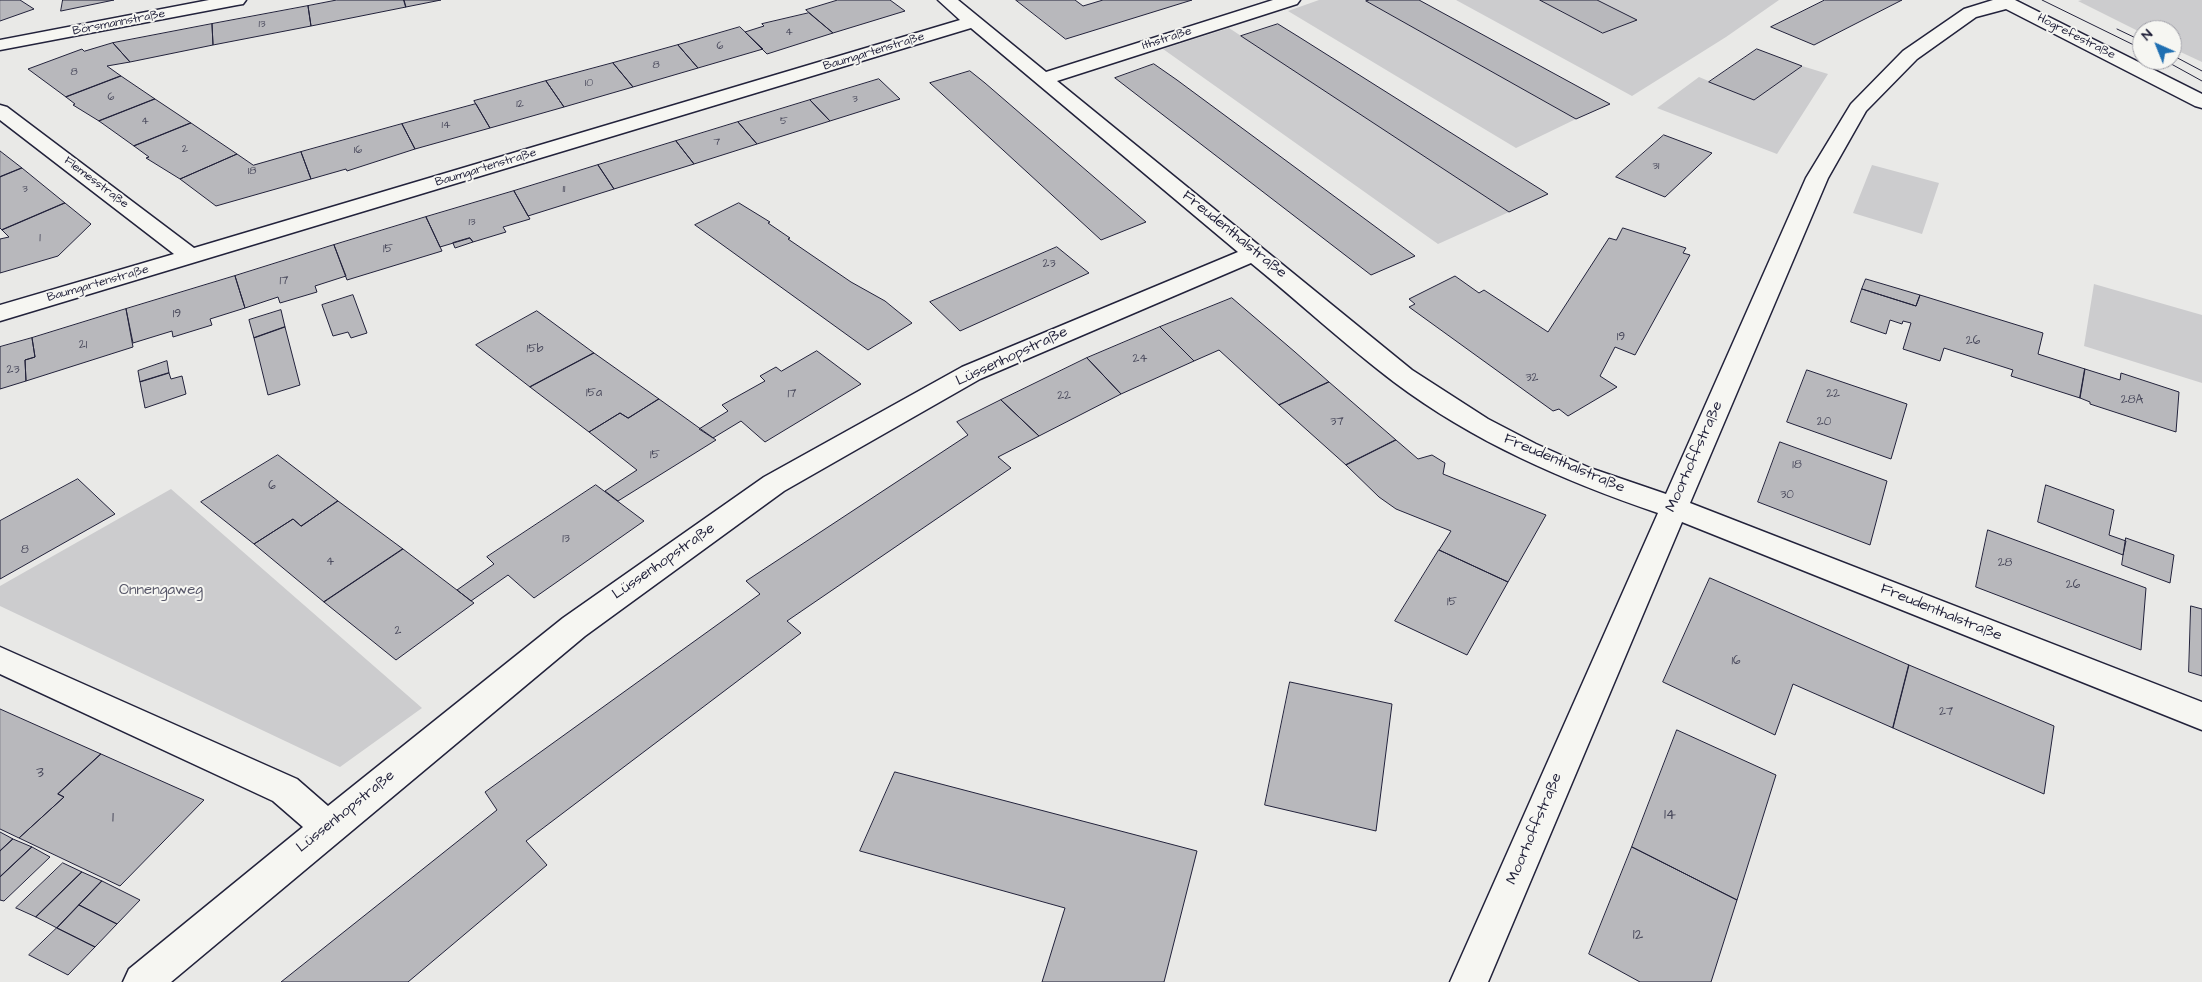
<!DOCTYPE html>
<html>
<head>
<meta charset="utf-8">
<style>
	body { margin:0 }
	#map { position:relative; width:2202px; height:982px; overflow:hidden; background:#e9e9e7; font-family:"Architects Daughter",sans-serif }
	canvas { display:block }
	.north { position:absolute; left:2132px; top:20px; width:50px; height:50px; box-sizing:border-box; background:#f6f6f2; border:1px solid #a1a1a9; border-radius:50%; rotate:316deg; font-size:14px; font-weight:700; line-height:20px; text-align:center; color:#22223b }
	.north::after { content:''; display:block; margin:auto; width:18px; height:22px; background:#1f6fb2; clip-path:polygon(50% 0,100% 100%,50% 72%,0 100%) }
</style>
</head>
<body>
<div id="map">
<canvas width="2202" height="982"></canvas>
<div class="north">N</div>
</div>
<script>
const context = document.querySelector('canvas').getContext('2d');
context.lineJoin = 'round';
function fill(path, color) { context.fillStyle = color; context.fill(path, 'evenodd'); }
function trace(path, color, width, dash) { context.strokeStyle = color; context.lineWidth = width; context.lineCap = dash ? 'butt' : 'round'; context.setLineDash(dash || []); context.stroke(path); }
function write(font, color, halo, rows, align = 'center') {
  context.font = font + ' "Architects Daughter",sans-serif'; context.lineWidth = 4; context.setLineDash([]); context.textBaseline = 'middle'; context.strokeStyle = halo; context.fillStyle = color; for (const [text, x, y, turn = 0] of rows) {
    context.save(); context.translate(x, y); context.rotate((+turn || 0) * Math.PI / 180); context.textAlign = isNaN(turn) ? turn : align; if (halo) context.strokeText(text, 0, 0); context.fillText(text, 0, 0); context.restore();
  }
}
fill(new Path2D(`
	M1319,0H1364L1576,119L1516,148L1288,11Z
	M1456,0H1540L1603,33L1636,20L1597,0H1779L1726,37L1632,96Z
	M2082,0H2202V62L2172,48V30H2142V33L2078,1Z
	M1229,28L1509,212L1438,244L1163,49Z
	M1802,66L1828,74L1777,154L1657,108L1699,77L1754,100Z
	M1872,165L1939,183L1922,234L1853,213Z
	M2094,284L2202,315V383L2084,346Z
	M171,489L422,708L340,767L0,606V586Z`), '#ccccce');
const building = new Path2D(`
	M0,0H20L34,9L0,21Z
	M63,0H114L61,11Z
	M337,0H404L406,7L311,26L308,6Z
	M404,0H441L406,7Z
	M838,0H890L905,11L833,33L806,10Z
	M1016,0H1075L1083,6L1103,0H1192L1066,39Z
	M1370,0H1419L1610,104L1576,119L1366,1Z
	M1540,0H1597L1637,20L1603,33Z
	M1825,0H1902L1814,45L1771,27Z
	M308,6L311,26L213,45L212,24Z
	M809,13L833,33L767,54L745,32L764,26L762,24Z
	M212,24L213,45L130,62L113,43Z
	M1278,24L1299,37L1548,194L1509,212L1241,36Z
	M740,27L763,49L698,68L678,45Z
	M113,43L130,62L107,66L121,76L66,97L28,69L82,49L84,51Z
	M678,45L698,68L633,87L613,63Z
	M1757,49L1802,66L1754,100L1709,82Z
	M613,63L633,87L564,107L546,81Z
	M1154,64L1177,80L1415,256L1371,275L1115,78Z
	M970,71L985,83L1146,222L1101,240L930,83Z
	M121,76L155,99L99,121L73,105L75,104L66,97Z
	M879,79L900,99L830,121L810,100Z
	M546,81L564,107L490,128L474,101Z
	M155,99L191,123L134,146L99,121Z
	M810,100L830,121L757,144L738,122Z
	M476,104L490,128L415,149L402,124Z
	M738,122L757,144L694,164L676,141Z
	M191,123L237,154L180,179L146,158L149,157L134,146Z
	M402,124L415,149L347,171L346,169L311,179L301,152Z
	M1664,135L1712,153L1665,197L1616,177Z
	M676,141L694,164L614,189L598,165Z
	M0,151L22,168L0,177Z
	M301,152L311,179L216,206L180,179L237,154L253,165Z
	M598,165L614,189L528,216L514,191Z
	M22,168L65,203L2,230L0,228V177Z
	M514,191L530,219L503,227L506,232L473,242L470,238L440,247L426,217Z
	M65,203L91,224L58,256L0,273V239L9,237L2,230Z
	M739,203L770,222L768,223L790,238L788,239L851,282L885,301L912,323L868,350L695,225Z
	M426,217L442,251L347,280L334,245Z
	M1623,228L1686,248L1683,253L1690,255L1635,355L1615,347L1600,376L1617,387L1568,416L1559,409L1553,411L1409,307L1415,304L1409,299L1455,276L1479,293L1484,290L1548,332L1609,238L1616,240Z
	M470,238L473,242L455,248L453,243Z
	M334,245L346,276L315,286L317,292L280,303L278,297L245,308L235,276Z
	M1057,247L1089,273L960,331L930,302Z
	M235,276L245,308L210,319L212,325L173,337L172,331L133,343L126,309Z
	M1866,279L1920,295L1916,306L1862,289Z
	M1862,289L1916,306L1920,295L2043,333L2038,354L2085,369L2080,398L2011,376L2013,370L1944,348L1940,361L1903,349L1911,323L1903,321L1902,324L1890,320L1886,334L1851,322Z
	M353,295L367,333L351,338L348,332L333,336L322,305Z
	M1232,298L1295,352L1329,382L1279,405L1219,350L1194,361L1160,327Z
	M126,309L133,347L26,381L25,360L35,357L32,338Z
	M281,310L285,327L254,338L249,320Z
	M537,311L594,353L530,387L476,345Z
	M285,327L300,385L268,395L254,338Z
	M1160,327L1194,361L1121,394L1087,358Z
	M32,338L35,357L25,360L26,381L0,389V347Z
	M817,351L861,384L765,442L741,421L713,438L699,429L728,411L722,405L765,381L760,376L776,367L781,371Z
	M594,353L659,399L628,418L620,413L589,432L530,387Z
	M1087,358L1121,394L1039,436L1001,400Z
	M167,361L169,373L140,382L138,371Z
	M2085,369L2120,380L2121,373L2179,392L2176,432L2090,404V402L2080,398Z
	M1807,370L1907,404L1891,459L1787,422Z
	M169,373L171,379L182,376L186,394L145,408L140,382Z
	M1329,382L1396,440L1346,465L1279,405Z
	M659,399L716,440L618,501L605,491L637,470L589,432L620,413L628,418Z
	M1001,400L1039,436L998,457L1011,468L787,621L801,633L526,841L547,865L408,982H281L497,810L485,792L760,594L746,581L968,435L957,422Z
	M1396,440L1418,459L1432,455L1445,463L1443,474L1546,515L1508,582L1439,550L1451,531L1396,509L1379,497L1346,465Z
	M1780,442L1887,481L1870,545L1758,502Z
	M278,455L338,501L301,526L293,519L254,544L201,502Z
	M78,479L115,514L0,579V521Z
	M596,485L644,521L534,598L508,575L471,601L457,590L494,564L487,557Z
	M2046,485L2114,510L2109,535L2126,541L2123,555L2038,522Z
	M338,501L403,549L324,602L254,544L293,519L301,526Z
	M1988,530L2146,588L2141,650L1976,587Z
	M2126,538L2174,555L2170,583L2122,565Z
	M403,549L474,603L396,660L324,602Z
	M1439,550L1508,582L1467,655L1395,621Z
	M1710,578L1909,665L1893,728L1793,684L1775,735L1663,682Z
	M2191,606L2202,609V676L2189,672Z
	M1909,665L2054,726L2044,794L1893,728Z
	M1290,682L1392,704L1376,831L1265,805Z
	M0,709L101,754L58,794L64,797L19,838L0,829Z
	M1677,730L1776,775L1737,900L1632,847Z
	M101,754L204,800L120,886L19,838L64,797L58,794Z
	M895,772L1197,851L1164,982H1042L1065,908L860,851Z
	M0,832L13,839L0,851Z
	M13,839L32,847L0,877V851Z
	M32,847L50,857L4,901L0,900V877Z
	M1632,847L1737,900L1711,982H1640L1589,954Z
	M63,863L82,872L36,917L16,908Z
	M82,872L102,881L57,928L36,917Z
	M102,881L140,900L117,924L79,905Z
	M79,905L117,924L95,947L57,928Z
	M57,928L95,947L68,975L29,955Z`);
fill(building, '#b8b8bc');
trace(building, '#22223b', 1);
const minor = new Path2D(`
	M209,0H246L243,4L237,5L0,50V40Z
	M938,0H958L1046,72L1273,0H1300L1297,4L1057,81L1412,370L1488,419L1536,444L1590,468L1666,494L1806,178L1851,104L1903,51L1964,9L1993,0H2015L2202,94V108L2195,106L2006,9L1976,17L1917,59L1866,111L1828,178L1690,503L2202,702V730L1682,522L1488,982H1450L1658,513C1564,481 1474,442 1394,382C1345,345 1299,302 1251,263L980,379L784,491L585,636L171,982H123L129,969L303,827L273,801L0,674V647L297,779L328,806L563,618L764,477L962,367L1238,252L971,28L0,321V305L174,254L0,120V105L7,107L194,248L960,20Z`);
trace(minor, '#22223b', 3);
fill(minor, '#f6f6f2');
trace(new Path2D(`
	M2042,0L2142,49
	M2117,29L2142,41
	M2172,55L2202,71
	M2164,60L2202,81`), '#22223b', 1);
write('11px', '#48485b', null, [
	["13",262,25],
	["4",789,33],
	["6",720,47],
	["8",656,66],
	["8",74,73],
	["10",589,84],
	["6",111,98],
	["3",855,100],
	["12",520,105],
	["4",145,122],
	["5",784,122],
	["14",446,126],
	["7",717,143],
	["2",185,150],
	["16",358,151],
	["31",1656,167],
	["18",252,172],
	["3",25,190],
	["11",564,190],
	["13",472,223]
]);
write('12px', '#22223b', '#f6f6f2', [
	["Börsmannstraße",119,23,-11],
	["Hogrefestraße",2076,37,27],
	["Ithstraße",1167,39,-18],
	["Baumgartenstraße",874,52,-17],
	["Baumgartenstraße",486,168,-17],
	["Flemesstraße",96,183,37],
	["Baumgartenstraße",98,284,-16]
]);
write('12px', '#48485b', null, [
	["1",40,238],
	["15",388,249],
	["23",1049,264],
	["17",284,281],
	["19",177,314],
	["19",1621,337],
	["26",1973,341],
	["21",83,345],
	["15b",535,349],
	["24",1140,359],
	["23",13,370],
	["32",1532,378],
	["15a",594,393],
	["17",792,394],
	["22",1833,394],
	["22",1064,396],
	["28A",2132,400],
	["37",1337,422],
	["20",1824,422],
	["15",655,455],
	["18",1797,465],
	["6",272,486],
	["30",1787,495],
	["13",566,539],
	["8",25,550],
	["4",330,562],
	["28",2005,563],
	["26",2073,585],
	["15",1452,602],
	["2",398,631],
	["16",1736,661],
	["27",1946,712]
]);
write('15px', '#22223b', '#f6f6f2', [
	["Freudenthalstraße",1234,235,39],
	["Lüssenhopstraße",1012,357,-25],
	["Moorhoffstraße",1695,457,-66],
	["Freudenthalstraße",1564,464,23],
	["Lüssenhopstraße",664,562,-35],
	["Freudenthalstraße",1941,613,22],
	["Lüssenhopstraße",346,812,-39],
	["Moorhoffstraße",1535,829,-67]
]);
write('15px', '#555567', '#f6f6f2', [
	["Onnengaweg",161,591]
]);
write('15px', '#48485b', null, [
	["3",40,774],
	["14",1670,816],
	["1",113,819],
	["12",1638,936]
]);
</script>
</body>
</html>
